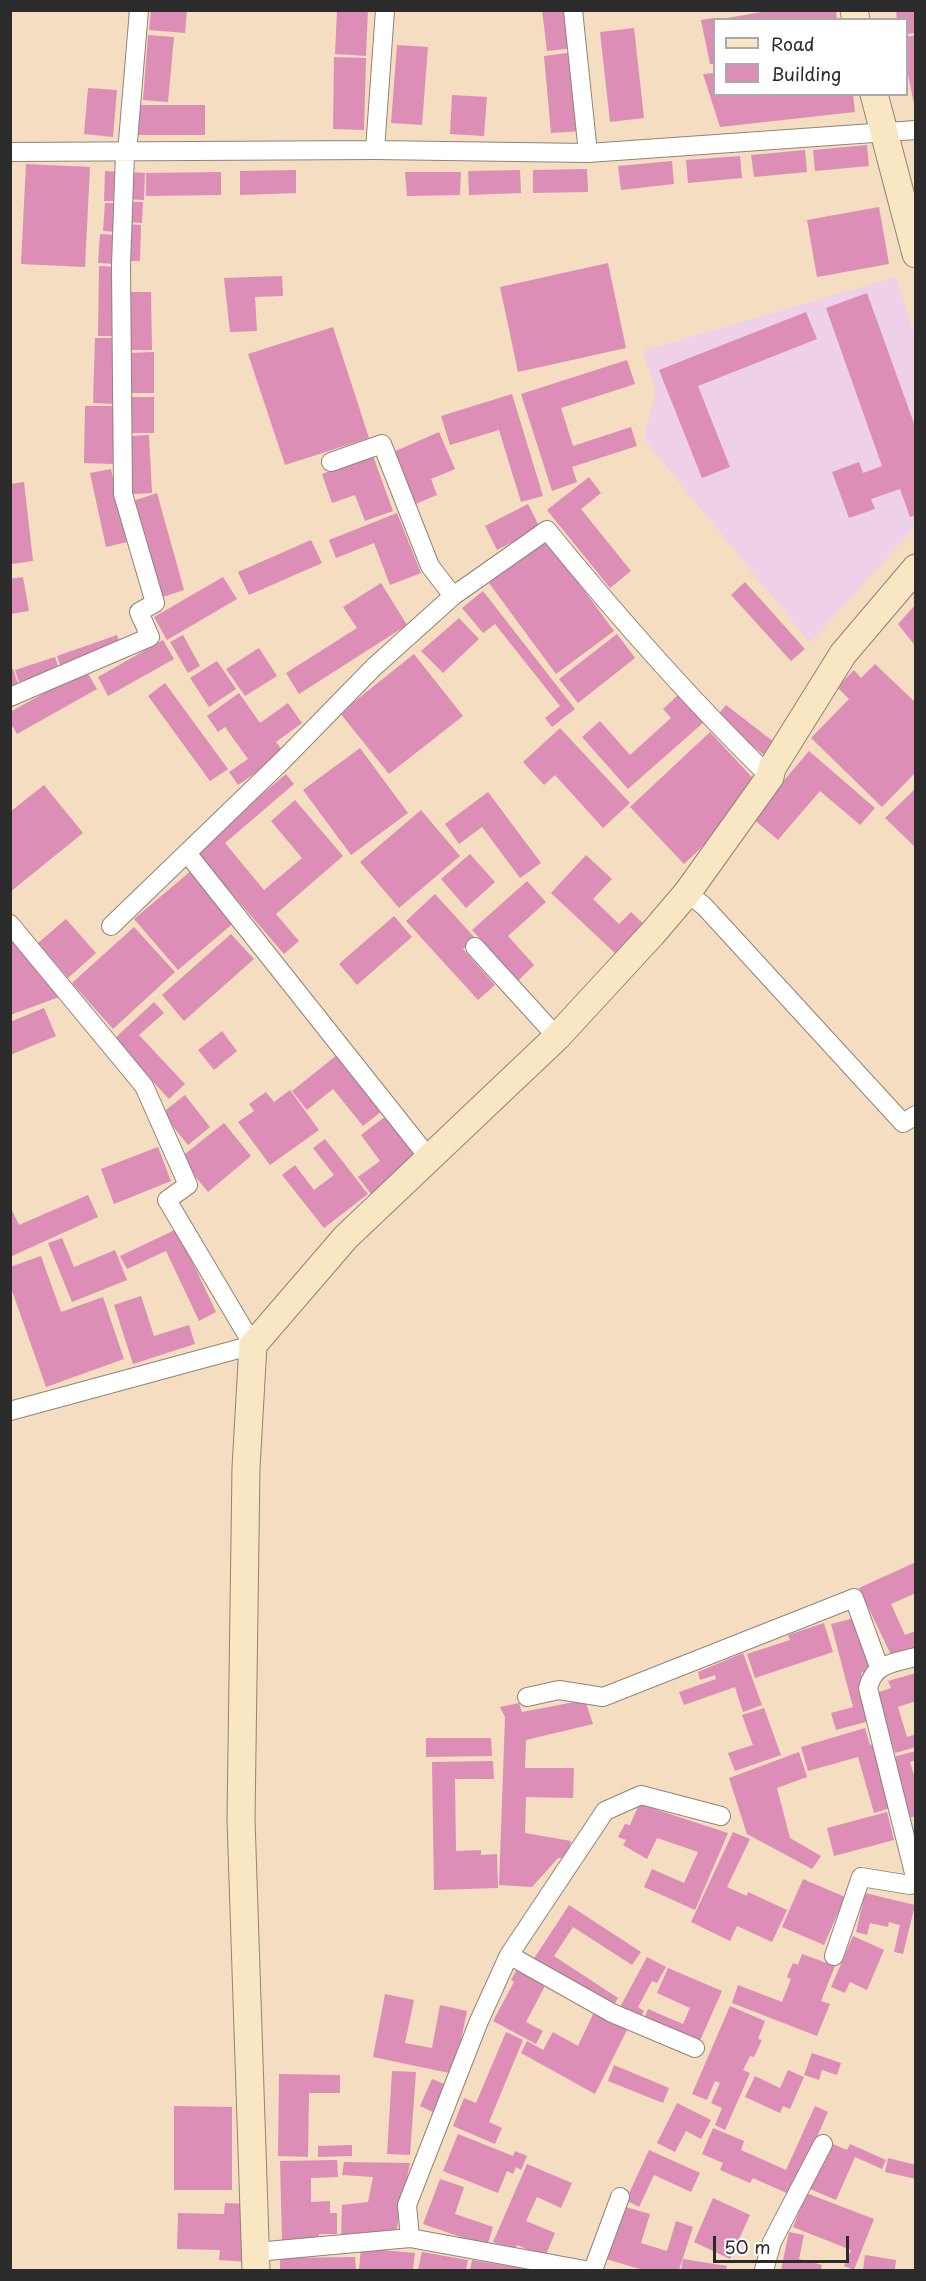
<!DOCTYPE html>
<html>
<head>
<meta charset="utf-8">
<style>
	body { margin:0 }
	#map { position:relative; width:926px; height:2281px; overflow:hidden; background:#f4ddc1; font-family:"Playpen Sans",sans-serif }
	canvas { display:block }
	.frame { position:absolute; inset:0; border:12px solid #2b2b2b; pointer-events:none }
	.legend { position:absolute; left:713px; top:18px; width:195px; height:78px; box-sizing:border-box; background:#fff; border:2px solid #aaa; margin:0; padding:8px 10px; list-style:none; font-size:18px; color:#2b2b2b }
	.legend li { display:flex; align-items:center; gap:12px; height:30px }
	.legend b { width:30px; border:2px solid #aaa }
	.scale { position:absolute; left:713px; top:2236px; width:136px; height:27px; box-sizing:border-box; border:3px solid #2b2b2b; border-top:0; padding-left:8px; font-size:18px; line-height:21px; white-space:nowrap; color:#2b2b2b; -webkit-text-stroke:4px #fff; paint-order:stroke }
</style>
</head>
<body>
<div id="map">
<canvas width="926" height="2281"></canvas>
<div class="frame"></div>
<ul class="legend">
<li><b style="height:8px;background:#f9e7c3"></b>Road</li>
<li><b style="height:16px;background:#dc8eb7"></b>Building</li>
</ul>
<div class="scale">50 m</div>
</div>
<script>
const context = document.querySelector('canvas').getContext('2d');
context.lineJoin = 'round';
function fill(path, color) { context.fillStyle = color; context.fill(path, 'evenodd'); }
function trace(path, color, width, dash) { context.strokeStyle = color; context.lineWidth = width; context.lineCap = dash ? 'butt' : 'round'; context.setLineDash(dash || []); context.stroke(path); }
fill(new Path2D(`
	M896,277L915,336V527L810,643L644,439L656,390L643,351Z`), '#eed0e8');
fill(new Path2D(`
	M151,10H187L185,33L149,30Z
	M337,10H368L366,56L335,54Z
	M542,10H570L574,48L547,51Z
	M773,10H836L837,20H716Z
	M896,10H916V33L906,34V20H897Z
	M714,18V64H710L701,20Z
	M634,28L644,118L610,122L600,32Z
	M148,35L174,37L168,102L143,100Z
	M916,35V104H914L906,65V37Z
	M397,45L428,47L422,125L391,123Z
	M574,52L582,131L551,133L544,56Z
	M334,57L366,58L364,130L333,129Z
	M714,73V94H853L855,112L720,127L703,74Z
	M88,88L117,90L113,137L84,134Z
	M452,95L487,97L484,136L450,134Z
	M138,105H205V135H136Z
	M867,145L869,166L815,171L813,150Z
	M805,150L807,172L754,177L751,155Z
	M740,156L742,178L688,183L686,160Z
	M672,161L674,184L621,190L618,166Z
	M26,164L90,167L85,267L21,264Z
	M587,169L588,192L533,193V170Z
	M296,170V193L240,195V171Z
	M520,170L521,193L469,195L468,171Z
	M105,171L120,172L119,201H104Z
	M128,172L145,173L144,200L127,199Z
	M221,172V195L146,196V173Z
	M405,172H461L460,195L407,196Z
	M127,202H143L142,223L126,222Z
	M105,203H119L118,232L103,231Z
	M879,207L889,264L817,277L807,220Z
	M126,224L141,225L140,261H125Z
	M100,234L118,235L116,264L98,263Z
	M608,263L626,348L518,372L500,287Z
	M99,266L116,267V336H98Z
	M282,276L283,296L255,297L257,331L230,332L224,278Z
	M128,292H151L152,350H129Z
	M867,293L916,429V515L910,517L900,489L871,499L875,509L849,518L832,472L859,462L863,473L882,466L826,308Z
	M806,312L817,339L698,386L730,467L702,478L659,370Z
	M333,327L369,438L285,465L248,354Z
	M95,338H116L114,404L93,403Z
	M154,352V393H129V353Z
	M627,360L635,384L561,408L573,446L631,427L637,446L572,467L577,482L552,491L521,394Z
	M512,394L543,496L521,502L499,430L450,445L441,416Z
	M130,397H154V433H130Z
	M85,406H114L113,464L84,463Z
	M439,432L455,469L431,479L437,495L413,505L391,453Z
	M149,435L152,493L133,494L130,436Z
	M373,456L393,511L365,521L355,495L332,503L322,474Z
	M111,469L127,542L106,547L90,473Z
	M589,477L601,493L581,509L631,571L610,588L547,510Z
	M24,482L33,561L12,564L10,484Z
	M157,493L184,590L163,597L133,501Z
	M528,504L540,528L497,550L485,526Z
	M397,513L421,573L390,585L374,543L336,558L329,540Z
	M311,540L322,563L249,595L238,572Z
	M547,540L614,631L556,674L489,583Z
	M23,577L29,611L10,614V579Z
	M223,577L237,599L167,640L154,617Z
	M745,582L805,649L791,661L731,595Z
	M381,583L407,625L299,694L286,673L357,628L343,607Z
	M483,591L575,709L552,727L545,718L560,706L495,624L483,633L462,608Z
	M916,604V647L898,624Z
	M459,618L479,639L443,673L421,651Z
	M617,634L635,658L578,703L559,679Z
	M117,635L121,647L61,668L57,656Z
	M183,635L200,666L188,673L170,642Z
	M163,640L174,659L108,696L98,677Z
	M259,648L277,676L245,696L226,669Z
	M414,654L463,716L389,774L340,713Z
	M55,657L59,669L19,682L15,670Z
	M217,661L236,689L209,707L190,678Z
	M875,664L916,703V772L882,807L811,738L849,699L837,687L854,670L861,678Z
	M13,669L18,684L10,686V670Z
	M86,670L97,689L17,734L10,722V712Z
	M165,683L228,769L210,781L148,696Z
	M239,693L260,723L288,703L302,723L276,742L284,753L238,785L229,772L248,759L225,727L218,732L207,716Z
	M679,694L704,722L628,789L582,737L600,721L630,755L671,718L663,709Z
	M726,705L774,742L764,755L716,717Z
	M560,728L630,803L603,828L555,775L544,785L523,762Z
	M710,732L763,789L684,864L630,807Z
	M360,748L408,813L351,855L303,790Z
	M809,751L875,808L860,825L820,791L778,840L752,818Z
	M286,774L294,784L225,843L264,890L302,858L271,821L295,800L343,856L276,914L299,941L284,954L195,851Z
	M44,785L83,833L10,892V812Z
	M916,788V848L885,818Z
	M488,792L541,863L520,878L482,827L459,844L445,824Z
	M421,810L460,856L399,908L360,862Z
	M470,854L495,882L466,908L441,879Z
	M586,855L612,879L593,899L619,924L631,912L645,925L617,955L551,893Z
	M192,870L236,921L178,970L134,919Z
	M527,881L546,902L508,936L534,965L518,981L472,930Z
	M435,894L475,938L463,949L495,985L478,1000L406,921Z
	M394,916L412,937L357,985L339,964Z
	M66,919L96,953L68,978L38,943Z
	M134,927L175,972L113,1029L72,983Z
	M10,930L62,996L10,1015Z
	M231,934L254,959L184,1021L162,995Z
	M154,1002L164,1013L139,1035L185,1084L169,1099L114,1039Z
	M44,1008L56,1036L10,1055V1022Z
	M222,1031L237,1051L214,1070L198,1050Z
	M337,1055L382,1111L363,1126L333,1089L307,1110L292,1091Z
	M290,1090L319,1130L270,1165L238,1122L254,1111L249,1104L266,1092L274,1102Z
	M185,1095L210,1127L188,1145L162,1113Z
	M386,1116L418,1160L371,1194L358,1177L380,1161L361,1135Z
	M224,1123L251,1156L208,1192L180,1158Z
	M325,1139L368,1194L324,1228L282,1175L295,1165L314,1190L334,1175L313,1148Z
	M158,1147L171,1181L114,1204L101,1169Z
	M88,1195L98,1217L10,1257V1206L19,1225Z
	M177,1229L216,1312L199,1321L166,1251L127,1269L120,1256Z
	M62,1238L74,1267L115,1250L127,1280L72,1302L48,1243Z
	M41,1256L61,1312L103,1297L124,1359L46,1387L10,1285V1267Z
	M141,1296L154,1336L189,1325L195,1344L133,1364L114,1305Z
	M916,1562V1593L891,1604L905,1635L916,1631V1652L893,1659L859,1588Z
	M858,1617L872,1669L861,1673L873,1720L836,1730L831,1713L853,1707L831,1624Z
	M824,1623L833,1652L755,1678L747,1654L790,1640L788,1635Z
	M743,1653L762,1705L743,1712L735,1687L684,1705L679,1692L716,1679L715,1675L700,1680L698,1672Z
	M916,1673V1701L898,1707L907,1737L916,1734V1747L895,1753L876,1693L891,1688L888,1681Z
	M585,1700L593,1724L526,1740L525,1768H574L573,1798L526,1797L525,1833L571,1841L567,1858H558L532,1887L499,1885L505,1717L500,1707L519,1703L522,1712Z
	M764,1708L781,1755L735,1771L728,1753L753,1745L742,1715Z
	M865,1728L870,1745L875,1743L894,1807L874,1813L858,1757L808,1771L801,1747Z
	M426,1738H491L492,1756L426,1757Z
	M916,1751V1760L910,1762L916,1781V1816L906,1819L889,1758Z
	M799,1752L807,1777L777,1788L790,1838L821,1856L812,1869L747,1834L729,1778Z
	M493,1761L494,1779H455L456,1851L481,1850V1855L497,1854L498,1888L434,1890L432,1762Z
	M639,1804L728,1833L695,1910L644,1887L652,1869L684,1883L698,1852L657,1838L647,1859L623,1845L626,1840L618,1837L625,1824L630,1825Z
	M887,1812L894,1840L834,1856L827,1828Z
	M733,1832L750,1839L727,1887L747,1896L748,1892L787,1910L772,1942L737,1926L730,1941L691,1922Z
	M803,1879L845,1897L824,1945L782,1927Z
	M865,1893L915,1905L903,1954L894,1952L900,1925L889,1922L888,1927L870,1923L867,1935L856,1932Z
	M569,1905L641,1952L632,1965L573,1927L554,1956L618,1998L611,2010L533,1960Z
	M853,1936L884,1950L867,1990L850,1982L845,1993L831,1987Z
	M802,1954L835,1966L821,2001L830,2004L817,2036L732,2003L738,1985L782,2002L791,1979L787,1977L793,1963L798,1965Z
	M647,1957L666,1967L657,1983L652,1981L638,2007L644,2011L638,2021L618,2011Z
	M668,1968L722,1991L698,2045L643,2021L648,2009L683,2024L690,2008L657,1993Z
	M517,1969L546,1984L526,2022L543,2031L536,2044L493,2021L514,1982L511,1980Z
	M385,1994L414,2000L405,2043L432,2048L440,2005L467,2011L454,2074L373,2057Z
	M730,2006L765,2021L758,2039L762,2040L754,2057L750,2056L743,2070L750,2073L725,2130L715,2125L722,2108L711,2103L720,2083L715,2081L707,2100L692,2094Z
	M594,2012L627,2030L595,2094L521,2053L527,2041L543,2050L553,2032L578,2046Z
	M506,2032L523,2040L489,2122L502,2128L495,2144L453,2126L464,2098L476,2103Z
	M812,2053L841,2063L837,2075L822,2070L819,2080L804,2075Z
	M614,2065L669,2088L663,2103L608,2081Z
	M788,2070L804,2077L790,2109L783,2106L780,2113L745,2097L755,2076L780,2088Z
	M392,2071L416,2072L410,2155L387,2154Z
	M279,2074L340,2075V2093H309L308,2157L278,2156Z
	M432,2079L449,2086L437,2114L420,2106Z
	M677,2103L711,2120L701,2139L686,2131L675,2152L657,2143Z
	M174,2106L232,2107V2190H174Z
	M815,2106L828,2112L791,2195L753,2178L750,2183L720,2170L723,2163L702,2154L713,2128L744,2141L741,2150L786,2170Z
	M458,2134L513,2156L515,2151L527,2156L521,2170L516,2167L513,2174L507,2171L498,2193L443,2171Z
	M828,2142L847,2150L850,2144L886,2160L882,2169L855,2157L836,2200L808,2188Z
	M352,2145V2156L318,2157V2146Z
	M649,2150L700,2173L691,2192L654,2175L639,2207L626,2200Z
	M888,2158L916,2165V2179L885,2172Z
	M337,2160L338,2177L311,2178V2202L330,2201V2213H337V2234H319V2241L282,2242L280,2161Z
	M344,2162L410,2163L396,2233L341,2237L342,2205L368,2202L373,2177L342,2175Z
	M527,2164L572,2183L561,2208L537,2197L526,2221L555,2233L545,2257L517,2245L515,2251L493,2242Z
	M440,2179L464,2187L455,2214L493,2227L487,2246L423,2224Z
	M806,2193L874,2219L854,2270L844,2266L851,2250L793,2227Z
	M713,2198L750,2215L730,2259L694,2242Z
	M225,2203L250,2204L248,2262L219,2260L220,2250L177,2249L178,2213L224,2214Z
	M622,2206L650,2214L641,2243L667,2251L676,2221L693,2227L679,2270H643L606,2259Z
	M789,2232L804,2235L799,2259L822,2265L821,2270H781Z
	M361,2248L415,2253L413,2270H359Z
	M422,2252L468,2260L466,2270H418Z
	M865,2255L896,2260L895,2270H863Z
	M355,2257L356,2270H280V2258Z
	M683,2259L727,2266L726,2270H681Z
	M472,2260L527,2269V2270H470Z`), '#dc8eb7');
const street = new Path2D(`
	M573,10L588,153
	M375,150L385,10
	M10,152L375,150L588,153L916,130
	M127,153L139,10
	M331,462L382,444L430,566L453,596
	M10,697L150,637L139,612L155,603L123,494L121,265L125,153
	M187,853L429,1158
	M687,893L704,906L903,1123L916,1115
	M10,924L144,1086L188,1185L167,1200L253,1345L10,1411
	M111,926L283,760L374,667L453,596L547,530C617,616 690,699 770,777
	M475,947L557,1037
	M916,1657C893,1663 874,1663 868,1688L916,1881
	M527,1697L559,1690L603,1697L854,1598L879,1667
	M509,1955L612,2013L695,2048
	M834,1956L861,1877L910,1885L916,1882
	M410,2238L407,2205L479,2021L509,1955L605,1811L641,1795L721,1816
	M256,2252L410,2238L585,2270
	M593,2270L620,2197
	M764,2270L772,2242L823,2144`);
const secondary = new Path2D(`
	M854,10L856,20
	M874,94L916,254
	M256,2270L241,1819L246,1468L253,1345L346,1237L557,1037L652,934L687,893L770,777L772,768L843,654L916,568`);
trace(street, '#908476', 20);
trace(secondary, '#908476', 29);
trace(street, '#fff', 18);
trace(secondary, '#f9e7c3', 27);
</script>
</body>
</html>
